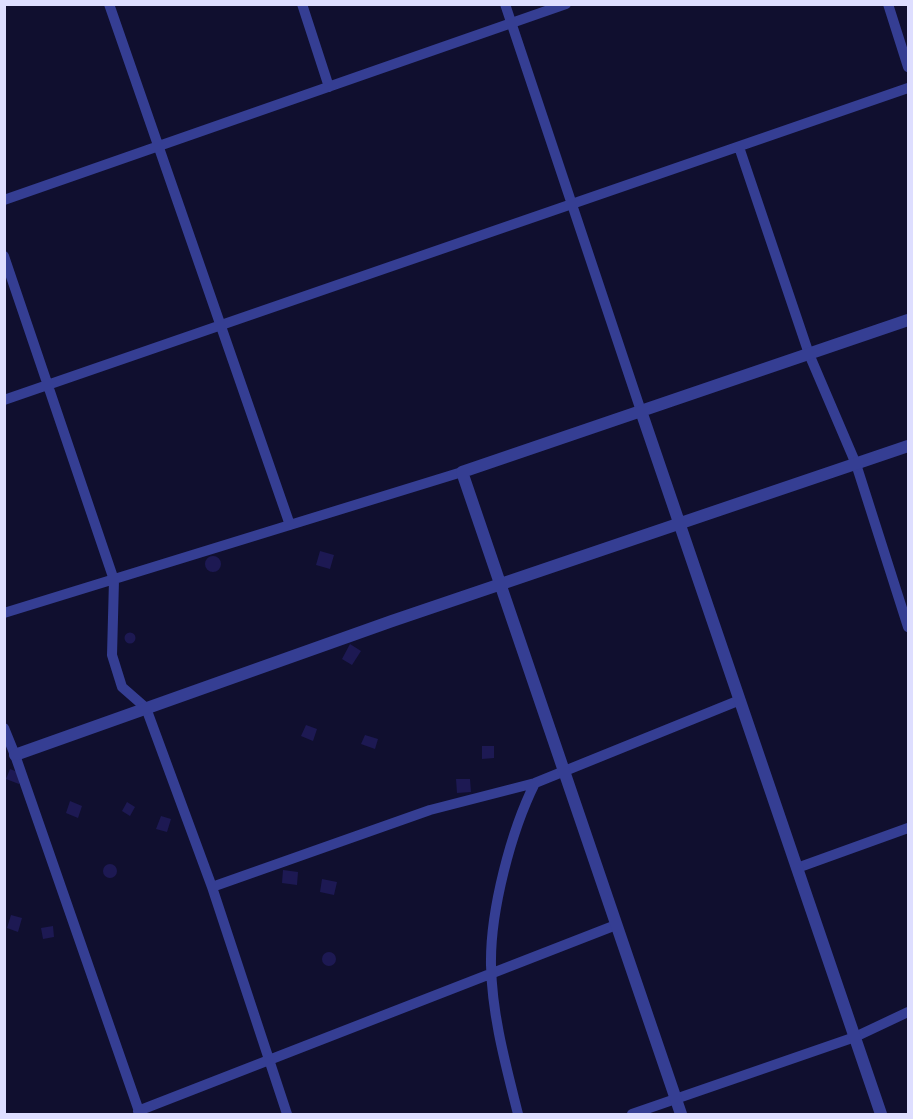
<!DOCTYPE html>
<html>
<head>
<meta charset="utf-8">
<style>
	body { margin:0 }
	#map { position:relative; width:913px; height:1119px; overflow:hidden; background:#100f2f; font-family:"Nunito Sans",sans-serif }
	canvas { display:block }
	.frame { position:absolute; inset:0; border:6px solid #dedeff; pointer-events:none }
</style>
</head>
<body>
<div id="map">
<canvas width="913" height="1119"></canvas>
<div class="frame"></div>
</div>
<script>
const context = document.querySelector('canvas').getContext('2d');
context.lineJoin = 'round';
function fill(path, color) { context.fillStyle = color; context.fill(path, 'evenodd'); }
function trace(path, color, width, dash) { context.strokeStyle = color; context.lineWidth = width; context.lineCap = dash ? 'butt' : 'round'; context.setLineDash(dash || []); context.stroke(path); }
fill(new Path2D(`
	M320,551L334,555L330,569L316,565Z
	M205 564a8 8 0 1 1 16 0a8 8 0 1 1-16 0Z
	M124.5 638a5.5 5.5 0 1 1 11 0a5.5 5.5 0 1 1-11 0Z
	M350,644L361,651L352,665L342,659Z
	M306,725L317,729L313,741L301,736Z
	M365,735L378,739L375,749L361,744Z
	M482,746H494V758L482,759Z
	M10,769L23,774L19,784L6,779Z
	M456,779H470L471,792L457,793Z
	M70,801L82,806L78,818L66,813Z
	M127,802L135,807L130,816L122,811Z
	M161,816L171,819L167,832L156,829Z
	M103 871a7 7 0 1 1 14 0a7 7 0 1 1-14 0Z
	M283,870L298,872L297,885L282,883Z
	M322,879L337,882L334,895L320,892Z
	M11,915L22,918L18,932L7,928Z
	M53,926L54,937L43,939L41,928Z
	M322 959a7 7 0 1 1 14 0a7 7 0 1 1-14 0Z`), '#1d1953');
trace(new Path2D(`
	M109,4L290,525
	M302,4L329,87
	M505,4L641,411
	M888,4L908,67
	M739,147L809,354L856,464L908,627
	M4,200L566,4
	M4,256L114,580L112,655L122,687L146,708L212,887L287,1114
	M4,400L908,88
	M4,613L462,472
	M4,728L15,755L140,1114
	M797,868L908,828
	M212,887L430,810L535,783
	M138,1111L616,925
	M518,1114C506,1066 492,1016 491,965C490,911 511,831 535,783L740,700
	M632,1114L855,1037L908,1012`), '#353e93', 10);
trace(new Path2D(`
	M641,411L881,1114
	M15,755L392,621L908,446
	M681,1114L462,472L908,320`), '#353e93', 12);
</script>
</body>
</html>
